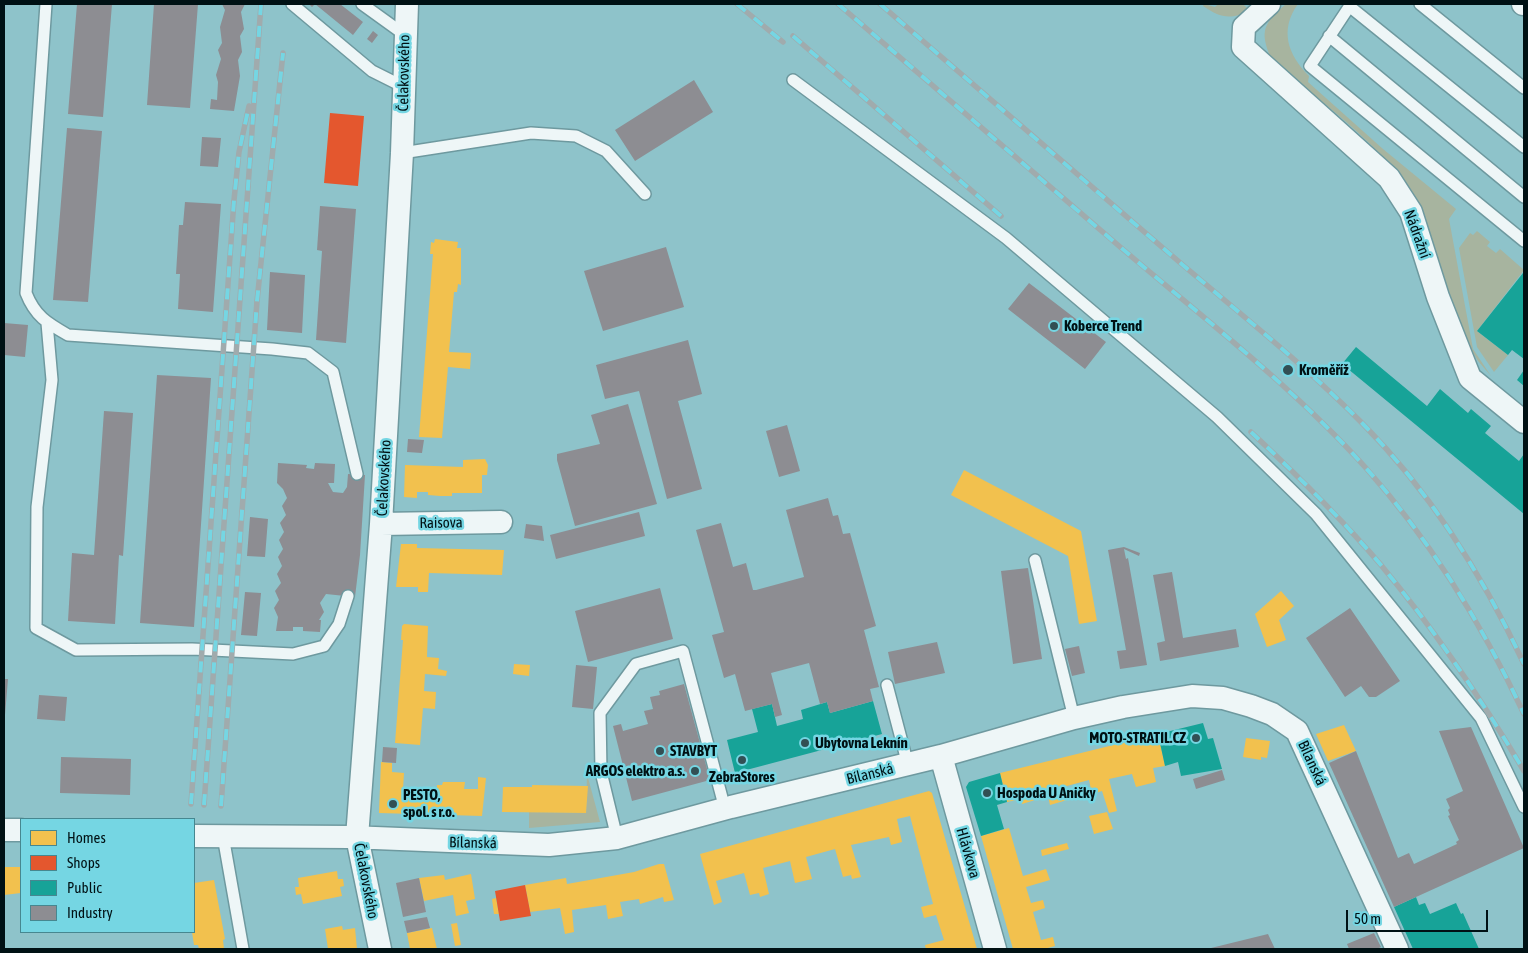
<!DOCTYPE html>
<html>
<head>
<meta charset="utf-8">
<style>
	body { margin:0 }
	#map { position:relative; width:1528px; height:953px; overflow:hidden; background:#8ec3ca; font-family:"Asap Condensed",sans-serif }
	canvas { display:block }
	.frame { position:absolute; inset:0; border:5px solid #001114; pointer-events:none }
	.legend { position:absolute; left:20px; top:818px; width:175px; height:115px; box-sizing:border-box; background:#75d6e3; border:1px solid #468790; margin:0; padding:6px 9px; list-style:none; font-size:15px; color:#001114 }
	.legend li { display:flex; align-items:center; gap:10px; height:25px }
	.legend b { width:25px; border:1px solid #468790 }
	.scale { position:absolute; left:1346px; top:910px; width:142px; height:22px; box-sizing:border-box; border:2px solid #001114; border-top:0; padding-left:6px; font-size:15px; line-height:18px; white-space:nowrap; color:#001114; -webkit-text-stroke:4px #75d6e3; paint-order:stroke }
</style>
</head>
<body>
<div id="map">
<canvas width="1528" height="953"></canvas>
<div class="frame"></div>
<ul class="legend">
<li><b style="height:14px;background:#f2c14e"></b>Homes</li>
<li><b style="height:14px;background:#e4572e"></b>Shops</li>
<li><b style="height:14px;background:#17a398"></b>Public</li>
<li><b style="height:14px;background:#8d8d92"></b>Industry</li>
</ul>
<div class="scale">50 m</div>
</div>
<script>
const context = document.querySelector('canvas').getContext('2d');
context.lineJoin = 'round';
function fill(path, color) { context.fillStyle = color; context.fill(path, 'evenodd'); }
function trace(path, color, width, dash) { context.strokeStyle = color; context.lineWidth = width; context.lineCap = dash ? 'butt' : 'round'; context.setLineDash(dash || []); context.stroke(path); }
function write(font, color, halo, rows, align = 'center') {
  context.font = font + ' "Asap Condensed",sans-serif'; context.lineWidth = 5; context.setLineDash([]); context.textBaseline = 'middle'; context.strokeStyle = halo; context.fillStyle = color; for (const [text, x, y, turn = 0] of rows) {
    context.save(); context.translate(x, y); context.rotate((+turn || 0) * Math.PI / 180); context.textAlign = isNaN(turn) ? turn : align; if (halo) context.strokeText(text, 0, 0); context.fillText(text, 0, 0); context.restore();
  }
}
fill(new Path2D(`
	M1204,4L1215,7L1218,4H1243L1249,10C1231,21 1219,17 1203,6Z
	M1286,4H1298C1279,30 1288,55 1309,76L1308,82L1383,149L1456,209L1449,219L1473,349L1491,376L1478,361L1465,340L1419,205C1385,145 1321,104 1271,58C1259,31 1264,23 1286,4Z
	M1477,231L1490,242L1487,246L1496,253L1500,249L1524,270L1477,331L1508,355L1494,372L1477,347L1459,248L1470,233L1473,235Z
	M587,774L600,822L529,828V812L586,813Z`), '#a7b49f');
fill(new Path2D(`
	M435,239L458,242L457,248H461V285L458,284L457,292H454L449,352L471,353L470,369L448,367L442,438L419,437L433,254H430L431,242L434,243Z
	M485,459L488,465L487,475H482V493H452V496H440L428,495V492H417V498L404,497L405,465L463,467V460Z
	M964,470L1081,531L1097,621L1079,624L1068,556L951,495Z
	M401,544H417V548L504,550L502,575L429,573L428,592H418V587H396Z
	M1281,591L1294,606L1279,620L1286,640L1267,647L1255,614Z
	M404,624L428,626L427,657L439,658L438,669L447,671L446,676L425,674L424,691L436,692L435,709L423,708L420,745L395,743L403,640H401L402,626Z
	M514,664L530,665L529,676L513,674Z
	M1344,725L1356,751L1328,761L1316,734Z
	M1158,734L1165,766L1153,768L1156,782L1136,787L1132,774L1109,779L1117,811L1109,813L1102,791L1092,794L1089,780L1063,787L1067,800L1050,805L1047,791L1034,795L1035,800L1022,804L1021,799L1007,802L1000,773Z
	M1246,738L1270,741L1267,758L1261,757V760L1243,757Z
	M381,762L392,763V772L404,773L403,789L437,790V785H442L443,782H465L464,789H478V777L486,778L482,816L379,813Z
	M532,785L588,786L586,813L502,812L503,787H532Z
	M929,791L932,793L977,949H926L925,945L944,940L936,915L924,918L921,907L933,904L910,816L897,819L902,842L891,845L889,837L851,845L861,877L852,879L851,875L843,877L835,849L806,857L812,879L795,883L790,861L763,868L769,894L760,897L759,893L750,895L744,873L716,881L722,902L714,905L700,854Z
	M1107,812L1113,829L1094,834L1089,816Z
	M1009,828L1023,876L1046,869L1050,880L1026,887L1031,903L1043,900L1045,908L1033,912L1041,940L1053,937L1055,946L1044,949H1013L981,836Z
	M1067,843L1069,849L1042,856L1041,850Z
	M659,864H664L674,900L664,902L663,897L640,904L639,899L620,902L623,916L608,919L606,905L572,910L574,932L565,934L560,908L530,912L525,885L566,878L567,884L634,872Z
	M4,867H21V893L4,895Z
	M337,871L338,879H343L344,886L340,887L342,896L303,904L301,894L296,895L295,887H299L298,878Z
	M471,874L475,899L466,901L469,913L456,916L453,895L424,901L419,878L444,875L445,880Z
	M214,880L225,939L223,940L224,949H199L198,945H194L192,932H194V883Z
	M496,898L499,914H494L492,899Z
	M457,923L461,945L455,946L451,924Z
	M342,926L343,930L355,928L357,949H328L325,929Z
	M432,928L437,949H410L407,933Z`), '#f2c14e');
fill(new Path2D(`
	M330,113L364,116L358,186L324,183Z
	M525,885L531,916L500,921L495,891Z`), '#e4572e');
fill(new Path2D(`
	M1523,273L1524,274V359L1512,350L1508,355L1477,331Z
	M1356,347L1427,406L1440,389L1468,413L1471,409L1491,426L1485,433L1519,461L1524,454V514L1342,364Z
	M1524,370V386L1517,380Z
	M873,701L882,734L735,773L727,740L758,732L752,709L772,704L777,726L803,719L801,710L827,702L830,713Z
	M1203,723L1208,739L1213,738L1222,769L1181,776L1178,762L1165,766L1158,734Z
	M1000,773L1007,802L997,805L1004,829L981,836L966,787L969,782Z
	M1416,897L1419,905L1425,903L1430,914L1456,903L1461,914L1463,913L1479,949H1413L1394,907Z`), '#17a398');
fill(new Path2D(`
	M77,4H112L103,117L68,114Z
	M154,4H198L190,108L147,105Z
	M222,4H245L241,12L244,29L240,36L242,52L238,60L240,76L234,111L210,109L211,99L217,100L218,82L216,75L221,59L218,50L222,43L220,27L225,10Z
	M309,4H340L363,22L353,35L315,4L312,7Z
	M373,31L378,35L372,43L367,39Z
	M694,80L713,112L635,161L615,130Z
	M67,128L102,131L88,302L53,300Z
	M202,137L221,138L218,167L200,166Z
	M185,202L221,204L213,312L178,309L180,274H176L179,225H183Z
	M320,206L356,209L346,343L316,340L322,251L317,250Z
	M666,247L684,307L603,331L584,271Z
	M270,272L305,275L302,333L267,330Z
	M1029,283L1106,342L1085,369L1008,309Z
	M4,323L28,325L25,357L4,355Z
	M688,340L702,394L678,401L702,489L667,499L639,391L605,399L596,365Z
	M157,375L211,378L194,627L140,623Z
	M628,404L657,504L575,526L557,460V454L600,444L591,415Z
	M104,411L133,413L123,556L119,555L115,624L68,621L72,553L94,555Z
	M787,425L800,471L779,477L766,431Z
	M408,439L424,440L422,453L407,452Z
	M278,463L307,465L306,468L314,469L315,463L335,464L334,483H328L333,492L343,493L347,487L348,474L365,475L360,555L355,597L326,594L320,603L324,612L319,620H321L320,632L303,631V627H293V631H276L278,617L274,608L279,600L275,591L281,583L277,574L282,566L278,557L283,549L279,540L284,532L280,523L286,515L282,506L287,498L283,489L277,483Z
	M828,498L833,516L838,515L843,534L850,533L876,626L864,630L879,687L870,689L873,701L830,713L827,702L820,704L809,663L771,673L782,715L775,717L772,704L745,711L735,674L724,678L712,635L724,632L696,530L721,523L733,567L746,563L753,590H756L804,577L786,510Z
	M639,512L645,536L556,559L550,535Z
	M250,517L268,519L265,557L247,556Z
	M526,524L542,526L544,541L524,538Z
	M1124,547L1140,553L1139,556L1124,549L1126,559L1128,558L1147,665L1120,669L1117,651L1126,650L1108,550Z
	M1028,568L1042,659L1013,664L1001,571Z
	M1172,572L1183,638L1236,629L1239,647L1160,661L1157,643L1165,641L1153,575Z
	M660,588L673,639L588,662L575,611Z
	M245,592L261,593L257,636L241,635Z
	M1350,608L1400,681L1376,697H1369L1361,686L1345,697L1306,638Z
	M937,642L945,673L895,684L888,652Z
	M1079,646L1085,673L1072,676L1065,649Z
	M576,665L597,667L593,709L572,707Z
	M4,679H8L5,715H4Z
	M684,684L710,780L632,801L613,726L621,724L623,731L648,724L644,711L653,709L650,697L660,695L659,691Z
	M39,695L67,697L65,721L37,719Z
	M1471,727L1524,848L1394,907L1329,763L1356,751L1398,858L1409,853L1414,864L1457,844L1456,842L1459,840L1448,816L1450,815L1448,810L1450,808L1446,799L1463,791L1439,731Z
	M383,747L397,748L396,763L382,762Z
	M61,757L131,759L130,795L60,793Z
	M1222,770L1225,780L1196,789L1193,779Z
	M419,878L426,912L403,917L396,883Z
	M427,917L430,928L407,933L404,921Z
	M1374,933L1381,947L1377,949H1349L1347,944Z
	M1268,934L1275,949H1211V948Z`), '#8d8d92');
const lane = new Path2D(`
	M46,4L26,293C35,316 47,323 68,335L272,349L308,353L333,372L357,474
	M292,4L372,71L404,87
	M362,4L405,35
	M1351,4L1310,66L1524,241
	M1420,4L1524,88
	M1349,6L1524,147
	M1329,36L1524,197
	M793,80L1006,238L1217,417L1316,514L1481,718L1524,807
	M402,153L531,133L576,136L606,151L645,194
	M47,323L52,380L37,507L36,628L76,650L192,649L293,654L324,646L339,624L348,596
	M1035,560L1074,718
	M887,685L908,765
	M223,836L243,949
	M617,838L601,772L600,713L636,664L683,651L725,809`);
const street = new Path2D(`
	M1269,4L1244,27L1243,47L1389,178L1411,212L1438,297L1470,378L1524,422
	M1523,4H1524
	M381,524L501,522
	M941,756L995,949
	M4,830H21
	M194,836L350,837L549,845L617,838L731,807L941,756L1074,718L1123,707L1192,696L1223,698L1251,706L1272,714L1297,731L1397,949
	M380,949L357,837L381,524L402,153L407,4`);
trace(lane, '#6e999f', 14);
trace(street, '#6e999f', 25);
trace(lane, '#eef6f7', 11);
trace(street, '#eef6f7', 22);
const rail = new Path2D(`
	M737,4L783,42
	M838,4C932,84 1025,166 1119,246C1201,316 1293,387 1365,467C1431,541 1482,624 1524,714
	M880,4C974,85 1068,167 1163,248C1230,306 1301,361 1363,424C1431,493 1484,578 1524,664
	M793,36L1001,216
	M1251,432C1296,474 1341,518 1381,565C1434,629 1482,700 1524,771
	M191,804L234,200L239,152L249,106
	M204,805L261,4
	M221,806L257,301L283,53`);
trace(rail, '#a0abad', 5.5);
trace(rail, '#75d6e3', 4, [11]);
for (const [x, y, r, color] of [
	[1054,326,5,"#324f54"],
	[1288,370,6,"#324f54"],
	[1196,738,5,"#324f54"],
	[805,743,5,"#324f54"],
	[660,751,5,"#324f54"],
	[742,760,5,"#324f54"],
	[695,771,5,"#324f54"],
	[987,793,5,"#324f54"],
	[393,804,5,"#324f54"]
]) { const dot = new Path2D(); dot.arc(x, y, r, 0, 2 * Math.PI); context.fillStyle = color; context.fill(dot); trace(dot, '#75d6e3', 2); }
write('15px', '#001114', '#75d6e3', [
	["Čelakovského",404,73,-89],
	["Nádražní",1417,234,70],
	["Čelakovského",384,478,-87],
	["Raisova",441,523,-1],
	["Bílanská",1312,763,65],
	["Bílanská",870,774,-14],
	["Bílanská",473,843,1],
	["Hlávkova",968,853,74],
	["Čelakovského",366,881,79]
]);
write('bold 15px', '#001114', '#75d6e3', [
	["Koberce Trend",1064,326],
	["Kroměříž",1299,370],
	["MOTO-STRATIL.CZ",1186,738,"right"],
	["Ubytovna Leknín",815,743],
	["STAVBYT",670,751],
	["ARGOS elektro a.s.",685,771,"right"],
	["ZebraStores",742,777,"center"],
	["Hospoda U Aničky",997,793],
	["PESTO,",403,795],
	["spol. s r.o.",403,812]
], 'left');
</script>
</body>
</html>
